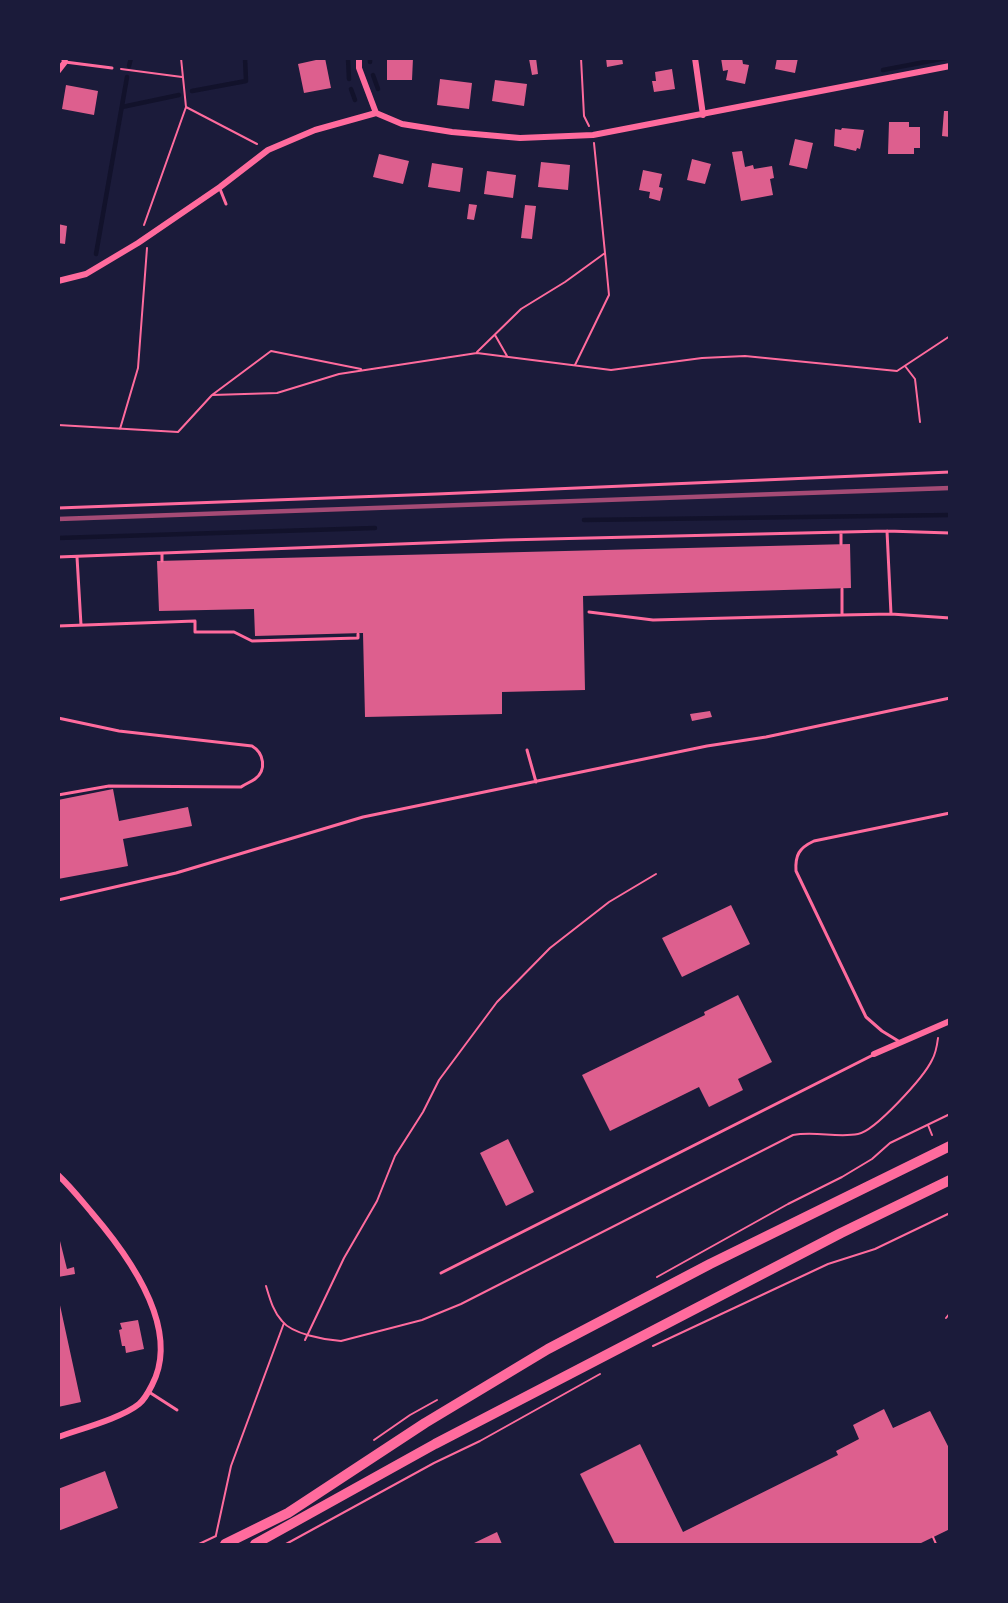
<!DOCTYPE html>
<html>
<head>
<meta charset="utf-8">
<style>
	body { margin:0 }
	#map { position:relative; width:1008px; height:1603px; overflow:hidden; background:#1b1b3a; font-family:Montserrat,sans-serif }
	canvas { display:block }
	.frame { position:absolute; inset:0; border:60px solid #1b1b3a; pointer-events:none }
</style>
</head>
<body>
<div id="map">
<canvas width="1008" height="1603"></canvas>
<div class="frame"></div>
</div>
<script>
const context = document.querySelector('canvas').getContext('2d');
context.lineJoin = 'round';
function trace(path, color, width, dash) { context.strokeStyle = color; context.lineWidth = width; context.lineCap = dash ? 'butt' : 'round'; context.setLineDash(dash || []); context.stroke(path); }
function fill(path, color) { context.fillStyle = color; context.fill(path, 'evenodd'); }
trace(new Path2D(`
	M348,58L349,79
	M370,58V62
	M129,66L131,58
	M883,70L946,58
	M373,75L378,89
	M351,89L355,100
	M192,91L246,81L245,58
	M122,107L179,95
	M96,254L127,77
	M584,520L950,515
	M58,538L375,528`), '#12122b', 4.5);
fill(new Path2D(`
	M325,58L331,88L304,93L298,64Z
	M387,58H413L412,80H387Z
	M536,58L538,74L532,75L529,59Z
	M606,58H622L623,64L607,67Z
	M721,58H742L743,64L749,65L745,84L726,80L728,70L723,71Z
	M777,58H798L795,73L775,69Z
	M672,69L675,89L654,92L652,81H656L655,72Z
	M440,79L472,83L469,109L437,105Z
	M495,80L527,84L524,106L492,101Z
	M66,85L98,91L94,115L62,109Z
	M944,111H950V137L942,136Z
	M889,122H909V127H920V148H914V154H888Z
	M842,128L864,130L860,149L857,148L856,151L834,146L835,129L841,130Z
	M795,139L813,143L807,169L789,165Z
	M742,151L745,167L753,165L754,169L772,166L774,178L770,179L773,195L741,201L732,152Z
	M379,154L409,161L403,184L373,177Z
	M692,159L711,164L705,184L687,180Z
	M541,162L570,165L568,190L538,187Z
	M432,163L463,168L460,192L428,187Z
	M643,170L662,174L659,187L663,188L660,201L649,198L650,192L639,190Z
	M487,171L516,175L513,198L484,194Z
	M469,204L477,205L474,220L467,219Z
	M525,205L536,206L532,239L521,238Z
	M58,224L67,226L65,244L58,243Z
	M850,544L851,588L583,596L585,690L502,692V714L365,717L363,633L255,636L254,609L159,611L157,561Z
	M710,711L712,717L692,721L690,714Z
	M113,789L119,821L188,807L192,826L123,839L128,866L58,879V800Z
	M731,905L750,944L682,977L662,938Z
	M738,995L772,1062L738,1079L743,1090L709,1107L699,1087L610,1131L582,1075L705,1015L704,1012Z
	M508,1139L534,1192L506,1206L480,1153Z
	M58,1233L67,1269L74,1267L75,1274L58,1277Z
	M58,1296L81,1402L58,1407Z
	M138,1320L144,1349L126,1353L125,1346H122L119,1330L122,1329L120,1323Z
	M884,1409L893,1428L930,1411L950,1450V1529L919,1544H615L580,1474L640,1444L683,1532L838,1455L836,1451L859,1439L853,1425Z
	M105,1471L118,1508L58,1531V1489Z
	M497,1532L502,1544H472Z`), '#dd5f8e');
trace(new Path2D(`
	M581,58L584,116L589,126
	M121,69L182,77
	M186,107L257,144
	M144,225L186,107L181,58
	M495,335L507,356
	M477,352L521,309L565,282L605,253L594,143
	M575,365L609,295L605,253
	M905,366L915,379L920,422
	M212,395L271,351L361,369
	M58,425L178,432L212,395L277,393L339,374L477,353L611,370L702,358L745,356L897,371L950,336
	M120,429L138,368L147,248
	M928,1125L932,1135
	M657,1277L788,1204L842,1177L872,1159L890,1143L950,1114
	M266,1286C270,1299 273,1311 282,1321C292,1334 325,1340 341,1341L422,1320L461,1304L793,1135C815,1131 838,1138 858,1134C875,1131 924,1077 932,1060C936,1053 937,1046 938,1038
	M946,1318L950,1313
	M305,1340L344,1258L377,1201L395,1156L423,1112L439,1080L497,1002L550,948L609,902L656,874
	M653,1346L828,1264L875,1249L950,1213
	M374,1440L410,1415L437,1400
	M216,1535L231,1466L284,1323
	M933,1537L936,1544
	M199,1544L216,1536
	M286,1544L434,1463L480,1441L600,1374`), '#ff6b9d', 2);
trace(new Path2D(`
	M65,62L112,68
	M220,189L226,204
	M58,508L437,494L950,472
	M887,531L891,614
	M841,532V544
	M58,557L505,540L887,531L950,533
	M77,557L81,625
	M162,561V554
	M842,589V614
	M589,612L653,620L842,615L891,614L950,618
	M58,626L195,621V632H234L252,641L358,638V634
	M58,718L119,731L252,746C264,753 267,770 255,779C251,782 245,784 241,787L109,786L58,795
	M527,750L536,782
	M58,900L176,873L363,817L707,746L766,737L950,698
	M900,1042L882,1031L866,1017L796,871C795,855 799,848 814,841L950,813
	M441,1273L873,1055
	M149,1392L177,1410`), '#ff6b9d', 3);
trace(new Path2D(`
	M359,58V68L376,113L402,124L452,132L520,138L593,135L950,66
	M695,58L703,115
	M58,71L65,62L64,58
	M58,281L86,274L138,243L220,187L268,150L315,130L376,113
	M874,1054L950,1021
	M58,1175C71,1187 81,1200 92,1213C128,1255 182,1328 152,1385C149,1391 145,1399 139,1404C122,1418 80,1429 58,1437`), '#ff6b9d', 6);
trace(new Path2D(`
	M225,1544L288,1513L425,1423L548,1349L710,1264L950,1146
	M255,1544L435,1444L841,1233L950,1180`), '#ff6b9d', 10);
trace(new Path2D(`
	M58,519L950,488`), '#a44b75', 4.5);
</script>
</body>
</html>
